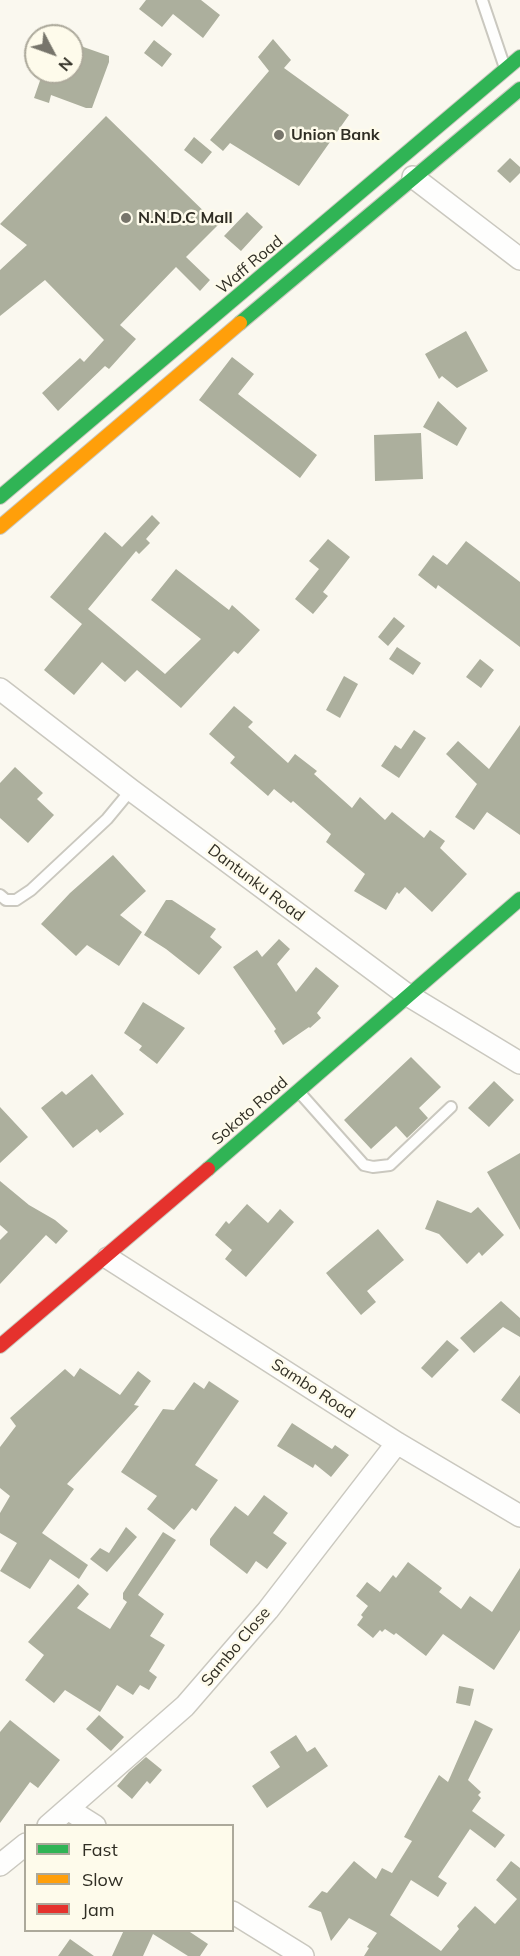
<!DOCTYPE html>
<html>
<head>
<meta charset="utf-8">
<style>
	body { margin:0 }
	#map { position:relative; width:520px; height:1956px; overflow:hidden; background:#faf8ef; font-family:Mulish,sans-serif }
	canvas { display:block }
	.legend { position:absolute; left:24px; top:1824px; width:210px; height:108px; box-sizing:border-box; background:#fefbeb; border:2px solid #aca99b; margin:0; padding:8px 10px; list-style:none; font-size:18px; color:#302e24 }
	.legend li { display:flex; align-items:center; gap:12px; height:30px }
	.legend b { width:30px; border:2px solid #aca99b }
	.north { position:absolute; left:24px; top:24px; width:60px; height:60px; box-sizing:border-box; background:#fefbeb; border:2px solid #aca99b; border-radius:50%; rotate:131deg; font-size:16px; font-weight:700; line-height:24px; text-align:center; color:#302e24 }
	.north::after { content:''; display:block; margin:auto; width:21px; height:27px; background:#77756b; clip-path:polygon(50% 0,100% 100%,50% 72%,0 100%) }
</style>
</head>
<body>
<div id="map">
<canvas width="520" height="1956"></canvas>
<ul class="legend">
<li><b style="height:8px;background:#30b455"></b>Fast</li>
<li><b style="height:8px;background:#ff9f0a"></b>Slow</li>
<li><b style="height:8px;background:#e5322d"></b>Jam</li>
</ul>
<div class="north">N</div>
</div>
<script>
const context = document.querySelector('canvas').getContext('2d');
context.lineJoin = 'round';
function fill(path, color) { context.fillStyle = color; context.fill(path, 'evenodd'); }
function trace(path, color, width, dash) { context.strokeStyle = color; context.lineWidth = width; context.lineCap = dash ? 'butt' : 'round'; context.setLineDash(dash || []); context.stroke(path); }
function write(font, color, halo, rows, align = 'center') {
  context.font = font + ' Mulish,sans-serif'; context.lineWidth = 5; context.setLineDash([]); context.textBaseline = 'middle'; context.strokeStyle = halo; context.fillStyle = color; for (const [text, x, y, turn = 0] of rows) {
    context.save(); context.translate(x, y); context.rotate((+turn || 0) * Math.PI / 180); context.textAlign = isNaN(turn) ? turn : align; if (halo) context.strokeText(text, 0, 0); context.fillText(text, 0, 0); context.restore();
  }
}
fill(new Path2D(`
	M146,0H201L220,15L203,38L173,14L162,27L139,9Z
	M273,39L291,60L284,68L349,115L299,186L230,143L223,151L210,140L269,71L258,57Z
	M154,40L172,54L162,67L144,53Z
	M72,43L109,56V62L92,108H86L51,95L49,103L34,98L43,72L58,77L60,72H72Z
	M106,116L218,225L186,257L210,280L200,291L176,267L120,325L136,339L109,369L105,366L58,411L42,393L80,358L84,362L104,340L45,280L0,316V270L27,245L0,224Z
	M194,137L212,152L202,164L184,150Z
	M510,158L520,167V173L510,183L497,171Z
	M247,212L263,227L241,251L224,236Z
	M466,331L488,371L457,388L442,376L439,379L425,354Z
	M232,357L254,374L238,394L317,455L300,478L199,400Z
	M438,401L467,428L457,446L423,427Z
	M421,433L423,479L375,481L374,435Z
	M152,515L160,523L146,539L150,543L139,554L136,551L88,609L165,674L201,639L151,600L176,569L229,610L232,605L260,630L238,654L234,651L181,708L137,670L125,682L102,662L74,695L44,670L82,624L50,597L105,532L122,547Z
	M328,539L350,557L323,592L328,596L313,614L295,599L319,569L309,561Z
	M466,541L520,582V647L438,585L436,589L418,575L433,555L447,565Z
	M394,617L405,626L388,646L378,637Z
	M397,647L421,663L413,675L389,659Z
	M480,659L494,670L481,688L466,677Z
	M344,676L358,684L340,718L326,710Z
	M234,706L253,722L248,727L288,763L295,754L317,771L314,774L352,808L360,797L385,820L392,812L424,838L430,830L445,841L440,848L467,874L432,912L405,887L399,894L397,892L386,910L354,891L365,874L326,842L331,834L293,801L291,803L274,789L268,796L230,763L235,757L209,734Z
	M520,725V835L487,812L474,830L455,817L477,784L446,754L458,741L489,769Z
	M414,730L426,738L399,778L381,766L395,745L401,749Z
	M15,767L43,793L37,799L54,815L28,843L0,818V783Z
	M113,855L146,891L120,915L142,932L119,966L87,945L76,956L41,924L70,893Z
	M166,900H172L216,929L210,937L222,947L199,975L166,949L144,935Z
	M279,939L290,949L277,964L296,992L316,967L339,986L317,1013L321,1018L310,1028L309,1027L283,1045L274,1031L276,1029L233,967L257,950L262,957Z
	M143,1002L185,1028L157,1064L139,1050L142,1046L124,1033Z
	M411,1057L441,1087L419,1108L428,1118L407,1138L396,1126L371,1149L344,1120Z
	M92,1074L124,1114L100,1133L97,1129L73,1148L41,1108L62,1091L66,1095Z
	M494,1081L514,1100L489,1127L468,1108Z
	M0,1107L28,1137L0,1163Z
	M520,1153V1230L487,1172Z
	M0,1181L29,1205L55,1220L68,1231L56,1244L46,1235L0,1284V1240L8,1232L0,1225Z
	M437,1200L471,1213L478,1207L504,1235L482,1256L479,1252L467,1264L439,1234L425,1229Z
	M247,1204L268,1223L280,1209L294,1222L246,1277L225,1259L232,1250L215,1235L226,1221L229,1224Z
	M378,1229L404,1260L367,1291L376,1302L361,1315L326,1273Z
	M501,1301L520,1318V1337L503,1327L474,1353L460,1338Z
	M447,1340L459,1350L432,1378L421,1368Z
	M80,1368L120,1395L138,1371L151,1381L134,1405L139,1406L67,1484L74,1489L42,1533L88,1565L79,1579L50,1559L30,1589L0,1571L17,1543L0,1533V1513L10,1496L0,1488V1447L16,1426L10,1418L65,1369L74,1377Z
	M520,1375V1414L501,1400Z
	M209,1381L239,1401L195,1465L218,1480L196,1511L192,1508L174,1530L147,1509L157,1496L121,1472L163,1409L174,1410L194,1382L204,1389Z
	M292,1423L332,1449L335,1445L349,1455L331,1477L315,1464L313,1468L277,1446Z
	M264,1495L288,1513L273,1533L287,1543L267,1569L256,1561L247,1574L210,1545V1539L235,1506L248,1516Z
	M126,1527L137,1537L107,1572L90,1559L100,1548L109,1553Z
	M163,1532L176,1540L138,1595L164,1614L150,1636L165,1645L149,1671L157,1677L149,1690L140,1685L133,1695L117,1685L100,1712L65,1690L54,1703L25,1680L44,1655L28,1642L78,1584L89,1594L77,1608L110,1629L127,1602L123,1599V1593Z
	M408,1562L442,1588L439,1592L461,1609L470,1596L492,1612L520,1568V1630L494,1670L443,1634L426,1656L396,1633L394,1635L385,1629L382,1632L380,1630L373,1638L357,1625L363,1617L361,1615L368,1606L356,1596L367,1582L380,1592L393,1575L396,1578Z
	M459,1686L474,1689L470,1706L456,1703Z
	M99,1715L124,1737L111,1751L86,1729Z
	M10,1720L60,1760L38,1788L30,1782L0,1823V1732Z
	M475,1720L493,1729L468,1780L481,1792L478,1795L481,1798L472,1811L505,1835L495,1848L470,1829L438,1877L447,1883L438,1897L411,1880L390,1915L441,1951L459,1929L457,1926L475,1906L495,1924L517,1899L496,1880L511,1861L520,1868V1956H364L369,1948L367,1947L377,1933L349,1918L331,1941L321,1912L308,1907L322,1891L327,1893L354,1861L376,1879L382,1868L392,1873L412,1841L404,1837L439,1775L448,1782Z
	M296,1735L307,1752L315,1747L328,1766L267,1808L252,1786L280,1767L270,1752Z
	M146,1757L162,1770L150,1784L147,1781L132,1799L117,1786L129,1772Z
	M124,1930H187L208,1944L200,1956H188L153,1934L143,1956H112Z
	M70,1939L94,1956H58Z`), '#acaf9d');
const lane = new Path2D(`
	M482,0L504,65
	M0,895L6,900H16L31,890L107,819L131,790
	M300,1093L364,1165L373,1167L390,1165L451,1107`);
const street = new Path2D(`
	M413,177L520,259
	M0,689L131,790L406,994L520,1063
	M108,1258L397,1443L520,1516
	M68,1809L95,1826
	M48,1826L185,1706L268,1610L397,1443
	M0,1865L26,1844
	M232,1912L303,1956`);
const fast = new Path2D(`
	M240,323L520,89
	M0,497L520,57
	M208,1169L520,899`);
const slow = new Path2D(`
	M0,527L240,323`);
const jam = new Path2D(`
	M0,1346L208,1169`);
trace(lane, '#cac8bf', 14);
trace(street, '#cac8bf', 24);
trace(fast, '#cac8bf', 16);
trace(slow, '#cac8bf', 16);
trace(jam, '#cac8bf', 16);
trace(lane, '#fefefd', 10);
trace(street, '#fefefd', 21);
trace(fast, '#30b455', 14);
trace(slow, '#ff9f0a', 14);
trace(jam, '#e5322d', 14);
for (const [x, y, r, color] of [
	[279,135,6,"#77756b"],
	[126,218,6,"#77756b"]
]) { const dot = new Path2D(); dot.arc(x, y, r, 0, 2 * Math.PI); context.fillStyle = color; context.fill(dot); trace(dot, '#fefbeb', 2); }
write('bold 16px', '#302e24', '#fefbeb', [
	["Union Bank",291,135],
	["N.N.D.C Mall",138,218]
], 'left');
write('16px', '#302e24', '#fefbeb', [
	["Waff Road",250,265,-40],
	["Dantunku Road",256,883,37],
	["Sokoto Road",250,1111,-41],
	["Sambo Road",313,1389,33],
	["Sambo Close",236,1647,-50]
]);
</script>
</body>
</html>
